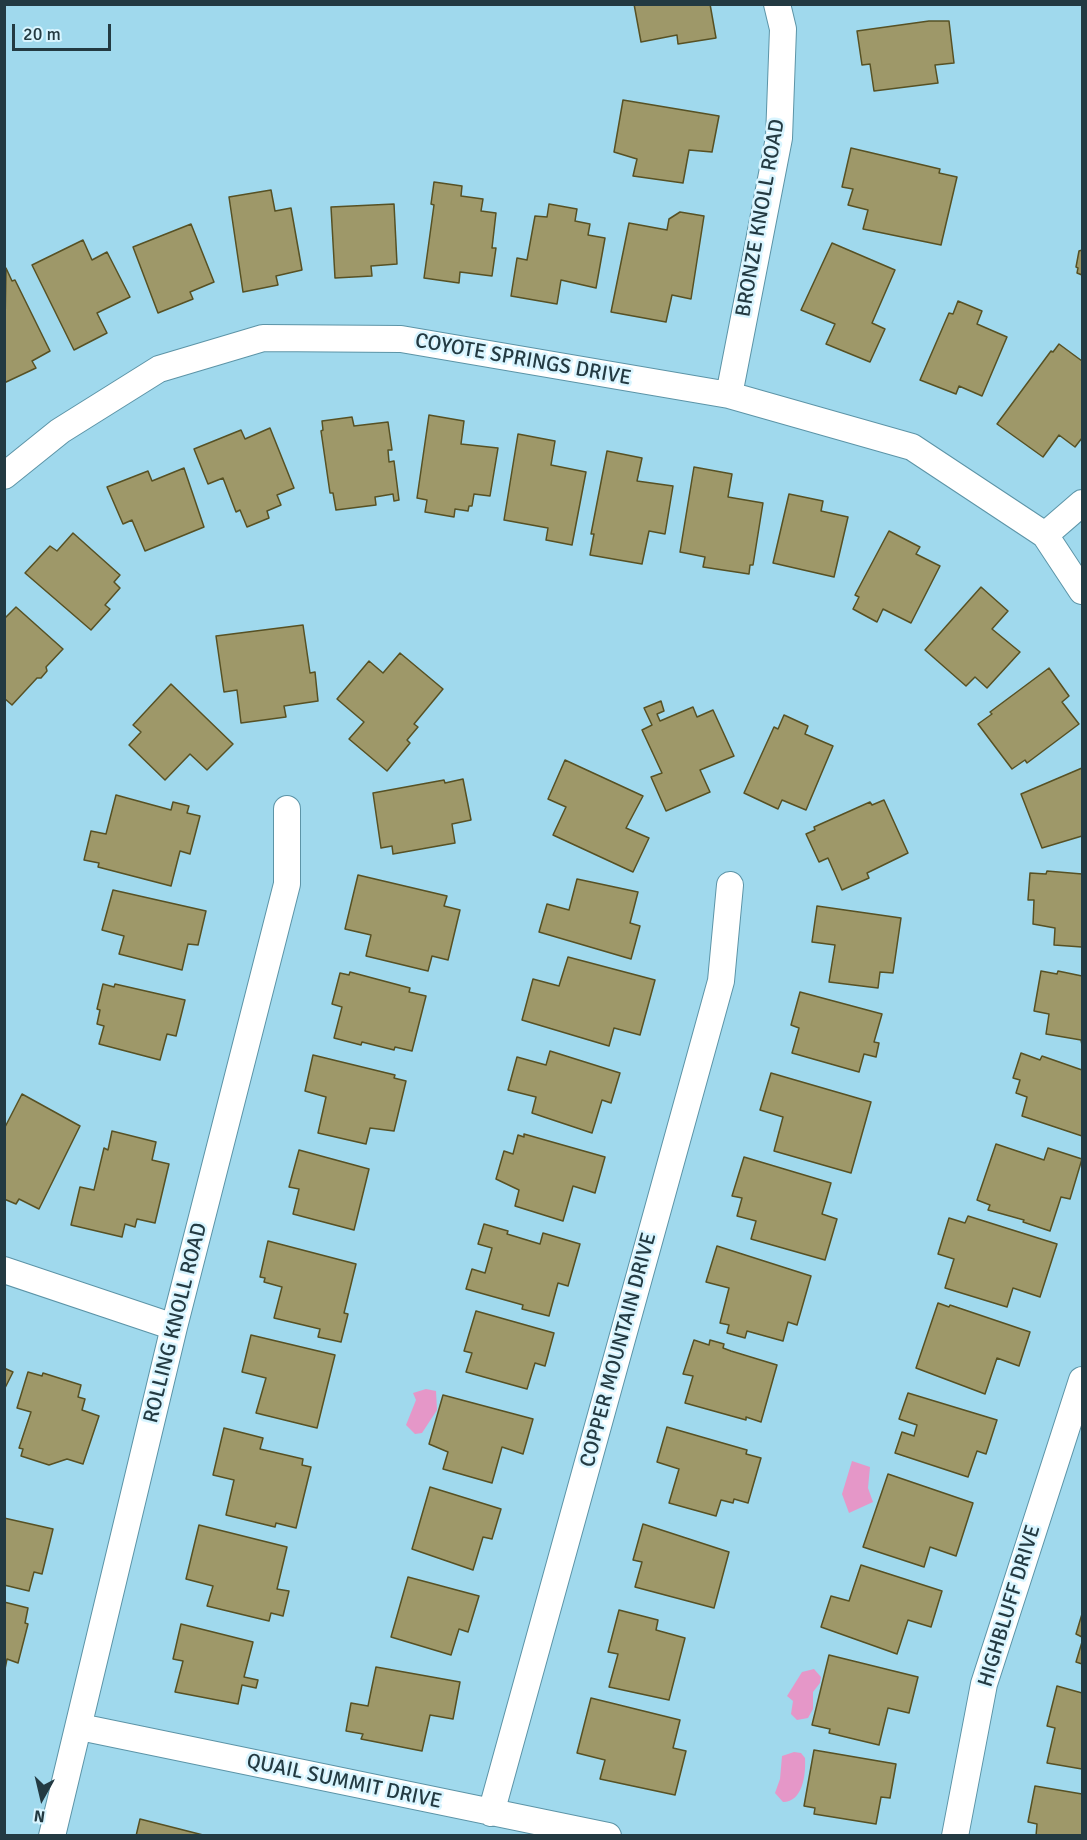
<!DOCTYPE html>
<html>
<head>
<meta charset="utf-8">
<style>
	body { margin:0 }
	#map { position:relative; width:1087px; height:1840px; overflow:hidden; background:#a0d9ed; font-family:Signika,sans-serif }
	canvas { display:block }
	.frame { position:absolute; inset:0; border:6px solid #233a42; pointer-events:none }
	.north { position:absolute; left:12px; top:1768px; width:60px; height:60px; -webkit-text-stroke:4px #d9f5ff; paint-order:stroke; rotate:188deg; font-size:16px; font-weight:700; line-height:24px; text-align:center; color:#233a42 }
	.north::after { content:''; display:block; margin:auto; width:21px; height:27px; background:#233a42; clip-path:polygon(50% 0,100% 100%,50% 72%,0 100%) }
	.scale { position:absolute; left:12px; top:24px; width:99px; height:27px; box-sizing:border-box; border:3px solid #233a42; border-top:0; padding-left:8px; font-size:18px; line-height:21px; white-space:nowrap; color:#233a42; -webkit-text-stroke:4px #d9f5ff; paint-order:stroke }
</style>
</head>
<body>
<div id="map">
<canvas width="1087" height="1840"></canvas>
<div class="frame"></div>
<div class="north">N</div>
<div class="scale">20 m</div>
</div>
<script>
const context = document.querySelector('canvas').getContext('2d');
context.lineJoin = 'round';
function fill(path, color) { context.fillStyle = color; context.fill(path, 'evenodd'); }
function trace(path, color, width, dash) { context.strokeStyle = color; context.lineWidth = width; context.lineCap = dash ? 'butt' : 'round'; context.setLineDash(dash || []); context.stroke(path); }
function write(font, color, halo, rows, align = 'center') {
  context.font = font + ' Signika,sans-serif'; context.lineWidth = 5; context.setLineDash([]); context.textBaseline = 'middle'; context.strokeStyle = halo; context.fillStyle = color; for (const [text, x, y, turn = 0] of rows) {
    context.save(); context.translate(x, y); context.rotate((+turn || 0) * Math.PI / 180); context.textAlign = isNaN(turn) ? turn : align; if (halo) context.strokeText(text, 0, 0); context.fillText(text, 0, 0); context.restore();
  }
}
fill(new Path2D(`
	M426,1389L436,1391L437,1410L422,1433L415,1434L406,1425L416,1400L413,1393Z
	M852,1461L870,1467L868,1488L873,1502L849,1513L842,1494Z
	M814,1669L821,1677L820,1683L813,1692V1709L808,1718L797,1720L791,1714L793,1701L787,1696L802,1672Z
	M794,1752L801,1753L805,1758C806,1774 803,1802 783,1802L775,1793L780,1779L782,1756Z`), '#e597c8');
const building = new Path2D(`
	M634,4H710L716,38L678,44L677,35L641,42Z
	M929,21H949L954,63L935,65L938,83L874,91L870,64L862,65L857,31Z
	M623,100L719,116L712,152L689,150L683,183L633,176L637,159L614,152Z
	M851,148L940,169L939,173L957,177L941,245L863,229L868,210L848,205L853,189L842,187Z
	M434,182L462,186L461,196L483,199L481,211L496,213L492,248H496L492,276L460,272L459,283L424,278L434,205L431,204Z
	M271,190L275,211L291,208L302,270L276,276L278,285L243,292L229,197Z
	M394,204L397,264L371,266L372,276L335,278L331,207Z
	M549,204L577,209L575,221L590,224L588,235L605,238L596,288L561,280L557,304L511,296L517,258L527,260L535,216L547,217Z
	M680,212L704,216L691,299L672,295L666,322L611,312L629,223L667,230L669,219Z
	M191,224L214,282L190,292L193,299L158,313L133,247Z
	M83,240L92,260L107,252L130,297L97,313L107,333L74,350L32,265Z
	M832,243L895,270L872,323L885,329L870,362L826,344L835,324L801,310Z
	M1082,250V275L1077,273L1078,268L1076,267L1079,251Z
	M6,268L12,281L15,280L50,351L32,361L36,368L4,383Z
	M958,301L982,311L977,324L1007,337L982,396L959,386L956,394L920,380L949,313L953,314Z
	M1059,344L1082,361V438L1075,447L1059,435L1043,457L997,424L1051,351L1053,352Z
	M429,415L464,421L461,444L498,448L490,496L474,494L472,506H469L468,511L455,509L454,517L425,512L427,500L417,498Z
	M352,417L354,426L388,422L392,450H388L389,462L394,461L399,500L394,501L393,494L375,497L376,505L336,510L333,493H330L321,431L323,430L322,421Z
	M270,428L294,488L277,495L281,505L267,511L269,518L247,527L240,510L236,512L223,478L208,484L194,449L241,430L245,439Z
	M518,434L555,441L551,465L586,472L572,545L546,540L548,528L504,520Z
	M607,451L642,458L637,481L673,486L665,534L649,531L642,564L590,555L594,534H591Z
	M694,467L732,474L728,497L763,503L753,565H750L749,574L703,567L705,557L680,552Z
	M184,468L204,527L145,551L132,520L123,524L107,487L148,471L152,481Z
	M789,494L823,501L821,511L848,517L834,577L773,563Z
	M889,531L920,547L916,554L940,566L911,623L883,609L877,622L853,609L859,597L855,595Z
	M73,533L120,575L114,582L120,588L105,605L110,609L91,630L25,573L50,546L57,551Z
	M981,587L1008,611L992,629L1020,652L987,688L975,677L966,686L925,650Z
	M16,607L63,649L46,667L47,671L41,678H37L12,705L4,698V619Z
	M303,625L310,673L315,672L318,701L284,706L286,717L241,723L237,690L224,692L216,636Z
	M400,653L443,689L414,724L418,727L407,740L410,743L387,771L349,739L364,722L337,699L369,661L383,673Z
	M1049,668L1069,696L1062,702L1079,724L1027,763L1025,760L1012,769L978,724L992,714L990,712Z
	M171,684L233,744L207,770L190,754L165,780L129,745L141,732L133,725Z
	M661,701L664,711L657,714L660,721L693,707L697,717L713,710L734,756L700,770L710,792L666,811L651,777L662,773L642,730L652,725L644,708Z
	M784,715L808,726L805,734L833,746L806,810L782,800L778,809L744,793L774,727L778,729Z
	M565,760L643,796L626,828L649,838L633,872L553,835L566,807L548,799Z
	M1082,768V836L1042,848L1021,794Z
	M463,779L471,820L452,824L455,843L393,854L392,846L381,848L373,793L444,780L445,783Z
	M116,795L171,810L173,802L189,806L187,813L200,816L190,854L180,851L171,886L98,867L99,863L84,860L91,831L106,834Z
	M884,800L908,853L867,873L869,878L842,890L828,858L819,862L806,834L815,830L814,827L870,802L872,805Z
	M1047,871L1082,874V947L1054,945L1055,928L1033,924L1034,900H1028L1030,873L1046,874Z
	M358,875L447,896L444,906L460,910L448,960L432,956L428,971L366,956L371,935L345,929Z
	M577,879L638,892L630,923L640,926L631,959L539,932L547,904L569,910Z
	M113,890L206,911L198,945L188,944L182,970L119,954L124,936L102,930Z
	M817,906L901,918L893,973L880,972L878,988L829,982L835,945L812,942Z
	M568,957L655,980L640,1035L614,1028L609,1046L522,1020L533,979L559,986Z
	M1041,971L1057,974L1058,971L1082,976V1045L1081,1040L1046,1034L1049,1014L1034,1011Z
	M350,972L410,988L409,992L426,996L412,1051L395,1047L394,1050L362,1042L361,1045L334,1038L342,1007L332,1004L340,973L349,975Z
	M103,984L114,987L115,984L185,1000L176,1036L167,1034L160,1060L99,1044L104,1026L97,1024L100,1010L97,1009Z
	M800,992L882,1014L874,1042L879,1043L876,1057L864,1054L859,1072L792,1053L799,1028L791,1025Z
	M550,1051L620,1073L611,1103L602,1100L592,1133L532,1113L536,1097L508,1090L517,1057L546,1065Z
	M1021,1053L1040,1060L1042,1056L1082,1070V1136L1022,1116L1027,1097L1016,1093L1020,1080L1013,1078Z
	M313,1055L395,1075L394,1078L406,1081L394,1131L370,1128L366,1144L318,1133L326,1097L305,1091Z
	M771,1073L871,1102L851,1173L774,1151L783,1117L760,1110Z
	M22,1094L80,1126L39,1209L19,1199L16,1204L4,1199V1129Z
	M112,1131L156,1142L152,1160L169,1164L155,1223L137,1219L135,1227L125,1224L122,1237L71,1225L80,1187L94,1190L104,1148L108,1150Z
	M524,1134L605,1157L595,1193L573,1186L563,1221L515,1206L519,1190L496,1179L504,1151L513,1154L518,1135L524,1137Z
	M996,1144L1044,1160L1048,1148L1082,1159L1070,1199L1061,1197L1050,1231L1023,1222L1024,1220L988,1210L990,1205L977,1200Z
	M299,1150L369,1169L354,1230L293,1214L299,1189L289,1187Z
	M744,1157L831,1183L822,1214L837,1219L825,1260L751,1239L756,1221L737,1216L742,1198L732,1196Z
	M968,1216L1057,1244L1040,1297L1013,1288L1007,1307L945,1288L954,1259L938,1254L949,1218L965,1223Z
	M484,1224L508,1231L507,1234L540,1244L543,1233L580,1244L568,1286L558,1283L549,1316L522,1309L523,1305L466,1289L472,1269L485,1273L492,1248L478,1244Z
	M268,1241L356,1264L344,1313L348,1314L341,1342L318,1337L320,1329L274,1318L282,1287L264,1282L265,1278L260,1277Z
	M717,1246L811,1276L797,1325L788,1322L783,1341L747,1331L745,1338L727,1333L729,1325L720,1323L729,1288L706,1282Z
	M938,1303L949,1307L950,1305L1030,1332L1019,1366L997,1358L985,1394L916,1368Z
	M476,1311L554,1333L545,1366L535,1363L527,1389L466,1372L472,1353L464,1351Z
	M251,1335L335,1355L317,1428L256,1413L266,1378L242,1372Z
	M694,1340L709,1345L710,1340L724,1344L723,1348L731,1351L777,1365L761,1422L746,1417V1420L685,1403L693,1376L683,1374Z
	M4,1368L13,1372L4,1390Z
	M28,1372L42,1376L43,1373L81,1385L78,1397L85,1399L82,1410L99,1416L83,1464L67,1459L49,1465L21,1456L23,1449L19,1448L31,1412L17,1408Z
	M908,1393L997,1420L986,1454L977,1451L968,1477L895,1453L902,1432L914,1436L917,1425L899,1419Z
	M443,1395L533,1419L523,1454L502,1447L492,1483L443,1469L448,1452L429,1444Z
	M667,1427L747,1450L746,1454L761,1458L748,1503L734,1499L733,1503L721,1500L716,1516L669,1503L679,1469L657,1462Z
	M224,1428L263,1438L260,1449L303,1459L302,1465L311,1467L296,1528L276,1523L275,1527L226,1515L234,1480L213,1475Z
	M888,1474L973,1503L956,1556L930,1547L924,1567L863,1547Z
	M430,1487L501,1509L492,1539L483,1537L473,1570L412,1549Z
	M4,1518L53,1529L42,1574L34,1572L29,1591L4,1585Z
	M643,1524L729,1552L714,1608L635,1587L642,1562L633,1560Z
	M199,1525L287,1547L277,1589L289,1591L283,1616L271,1613L269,1621L207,1606L213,1586L186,1579Z
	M861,1565L942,1591L931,1627L908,1620L897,1654L821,1627L831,1596L849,1601Z
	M408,1577L479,1596L468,1632L459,1629L451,1655L391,1637Z
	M4,1602L28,1608L25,1623L28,1624L18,1663L7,1659L5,1669Z
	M619,1610L658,1620L656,1630L685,1638L669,1700L609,1687L618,1654L608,1652Z
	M1082,1614V1637L1076,1634Z
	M181,1624L253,1642L244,1677L258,1680L256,1688L242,1685L238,1704L175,1692L183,1661L173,1659Z
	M1082,1642V1664L1076,1662Z
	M829,1655L918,1677L909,1713L888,1708L879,1745L829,1733L830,1729L812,1725Z
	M376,1667L460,1682L453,1719L430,1715L422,1751L361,1739L363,1734L346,1731L351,1703L368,1706Z
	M1057,1686L1082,1693V1769L1047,1763L1055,1728L1047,1726Z
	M591,1698L680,1720L673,1748L686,1751L675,1795L600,1779L605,1760L577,1753Z
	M814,1750L896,1764L890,1798L881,1797L876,1824L814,1814L815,1808L804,1806Z
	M1035,1786L1082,1794V1836H1036L1037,1824L1028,1822Z
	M140,1819L207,1836H136Z`);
fill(building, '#9e9869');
trace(building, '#575124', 1.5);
const street = new Path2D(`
	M729,395L779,138L783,29L777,4
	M4,476L60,431L159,369L263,338L401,339L729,395L912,447L1045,535L1082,591
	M1045,535L1082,503
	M4,1270L174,1327
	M80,1727L608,1836
	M491,1813L721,981L730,885
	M52,1836L174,1327L287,884V809
	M955,1836L984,1684L1082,1380`);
trace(street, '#5c94a7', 28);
trace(street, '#fff', 26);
write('21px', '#233a42', '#d9f5ff', [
	["BRONZE KNOLL ROAD",761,218,-80],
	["COYOTE SPRINGS DRIVE",523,360,10],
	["ROLLING KNOLL ROAD",176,1323,-76],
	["COPPER MOUNTAIN DRIVE",619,1350,-75],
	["HIGHBLUFF DRIVE",1010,1606,-73],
	["QUAIL SUMMIT DRIVE",344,1782,12]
]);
</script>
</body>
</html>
